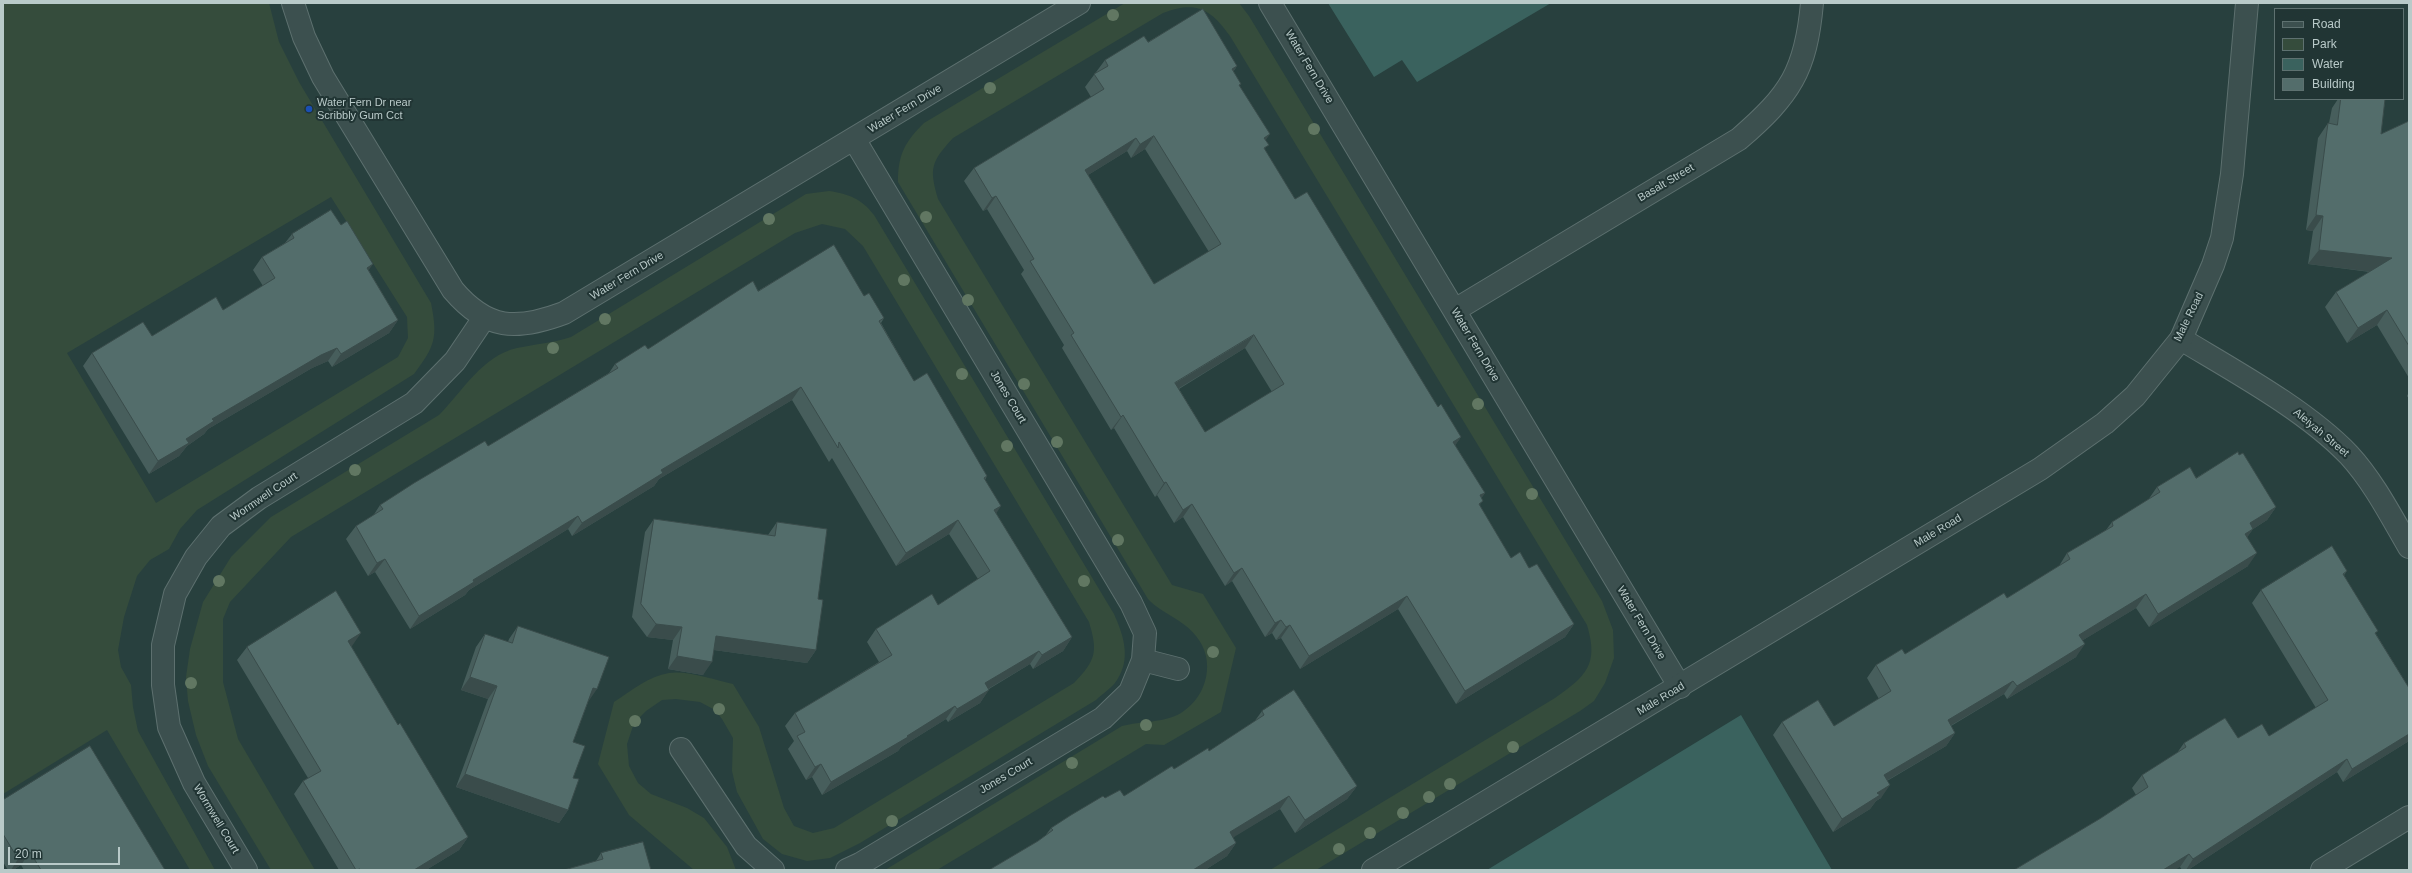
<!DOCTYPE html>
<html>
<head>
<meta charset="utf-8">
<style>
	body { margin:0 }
	#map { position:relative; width:2412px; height:873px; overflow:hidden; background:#28403e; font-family:Arial,sans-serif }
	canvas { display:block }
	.frame { position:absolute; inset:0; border:4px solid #b9cac9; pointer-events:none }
	.legend { position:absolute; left:2274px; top:8px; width:130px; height:92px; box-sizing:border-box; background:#213534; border:1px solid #5e7170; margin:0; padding:5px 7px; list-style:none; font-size:12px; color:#b9cac9 }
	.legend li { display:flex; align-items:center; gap:8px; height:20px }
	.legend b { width:20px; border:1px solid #5e7170 }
	.scale { position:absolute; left:8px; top:847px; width:112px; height:18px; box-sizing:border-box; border:2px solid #b9cac9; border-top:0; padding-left:5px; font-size:12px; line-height:14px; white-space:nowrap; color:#b9cac9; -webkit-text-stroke:3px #213534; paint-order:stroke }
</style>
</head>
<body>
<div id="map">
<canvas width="2412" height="873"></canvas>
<div class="frame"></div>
<ul class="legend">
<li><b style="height:5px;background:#3c504f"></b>Road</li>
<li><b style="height:11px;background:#354c3c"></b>Park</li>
<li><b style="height:11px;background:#3a625e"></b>Water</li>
<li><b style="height:11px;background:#536d6b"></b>Building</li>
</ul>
<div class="scale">20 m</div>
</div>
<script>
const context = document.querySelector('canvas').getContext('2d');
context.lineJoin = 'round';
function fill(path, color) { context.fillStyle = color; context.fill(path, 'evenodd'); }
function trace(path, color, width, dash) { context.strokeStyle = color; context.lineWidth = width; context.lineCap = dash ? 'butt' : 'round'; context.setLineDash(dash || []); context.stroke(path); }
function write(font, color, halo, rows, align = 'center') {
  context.font = font + ' Arial,sans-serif'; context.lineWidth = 4; context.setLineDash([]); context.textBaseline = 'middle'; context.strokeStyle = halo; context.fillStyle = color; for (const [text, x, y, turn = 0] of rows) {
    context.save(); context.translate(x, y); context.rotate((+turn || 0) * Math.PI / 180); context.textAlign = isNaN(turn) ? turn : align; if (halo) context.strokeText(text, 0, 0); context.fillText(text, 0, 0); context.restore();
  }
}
fill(new Path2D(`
	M3,3H269L279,42L299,82L431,303C438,338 435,346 414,374L197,510L180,529L169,549L150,560L137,576L124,617L118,650L121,667L131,685L133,707L138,731L215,870H190L107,730L3,794ZM331,197L407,317L408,338L398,357L156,503L67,353Z
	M1125,3H1239L1249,16L1602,601L1613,630L1614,658L1605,683L1594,701L1580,711L1316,870H1270L1555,698C1586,676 1599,665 1587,625L1230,36C1211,9 1196,0 1163,13L953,138C931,162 929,168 938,199L1172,585L1203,594L1236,648L1221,712L1164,745L1146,744L937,870H885L1122,726C1141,721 1164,723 1181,713C1208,696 1216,660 1196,636C1183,619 1162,614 1148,599L898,182C898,154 905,142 924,123Z
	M829,191C849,194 862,199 874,215L1114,614C1124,636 1131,659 1117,680C1112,688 1102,694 1096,700L860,843L830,858L807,861L782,854L763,839L737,792L732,771L733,738L722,719L715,710L700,702L676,699L662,700L646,711L634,723L627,744L629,766L638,783L651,794L687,808L704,818L727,847L736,870H694L629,815L598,764L614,702C631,691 649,676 669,673C686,670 715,680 733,684L759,727L784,808L794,826L813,833L834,828L1074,683C1096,660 1098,652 1089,622L863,246L845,229L822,224L795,233L291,537L230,602L223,619V682L238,739L315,870H271L208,766L196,735L188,701L186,677L190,649L203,602L231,557L271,517L439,415C463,391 482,356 517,348C536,344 553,343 571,337L806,194Z`), '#354c3c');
fill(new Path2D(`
	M1328,3H1551L1417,82L1402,60L1374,77Z
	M1741,715L1832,870H1487Z`), '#3a625e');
const minor = new Path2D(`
	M293,3L304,37L323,77L453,290C487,330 516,331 564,313L1079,3
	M1270,3L1680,687
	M1455,310L1739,139C1790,95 1806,71 1812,3
	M2181,339C2234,371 2306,410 2349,455C2373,481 2391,516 2409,547
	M1143,660L1178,669
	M681,749L746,846L773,870
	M246,870L194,783L169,727L163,685V645L175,594L196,557L221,526L259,498L414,403L455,361L484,318
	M847,870L860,864L1103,718L1130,692L1143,660L1145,633L1131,603L854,139
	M2322,870L2409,817`);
const tertiary = new Path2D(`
	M1373,870L2040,469L2105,423L2135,396L2181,339L2213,265L2222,238L2232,174L2247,3`);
trace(minor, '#5d706f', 24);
trace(tertiary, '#5d706f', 24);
trace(minor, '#3c504f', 22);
trace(tertiary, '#3c504f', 22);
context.fillStyle = '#617762';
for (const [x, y] of [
	[1113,15],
	[990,88],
	[1314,129],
	[926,217],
	[769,219],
	[904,280],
	[968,300],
	[605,319],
	[553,348],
	[962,374],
	[1024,384],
	[1478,404],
	[1057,442],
	[1007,446],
	[355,470],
	[1532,494],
	[1118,540],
	[219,581],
	[1084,581],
	[1213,652],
	[191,683],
	[719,709],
	[635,721],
	[1146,725],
	[1513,747],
	[1072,763],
	[1450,784],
	[1429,797],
	[1403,813],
	[892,821],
	[1370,833],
	[1339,849]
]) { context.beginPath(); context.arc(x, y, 6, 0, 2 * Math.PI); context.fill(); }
fill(new Path2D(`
	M1148,42L1237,66L1233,72L1241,84L1239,85L1266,140L1265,150L1295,199L1438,407L1461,437L1455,445L1485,493L1481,498L1480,506L1511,558L1529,568L1574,624L1565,637L1456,704L1398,609L1300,669L1281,638L1276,640L1272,633L1265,637L1232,581L1225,586L1183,517L1174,523L1157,495L1155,497L1114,428L1111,430L1062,348L1064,345L1021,274L1024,270L987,209L983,211L964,181L974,168L1091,97L1085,87L1105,60ZM1145,149L1209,252L1154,284L1088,175L1127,151L1131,158ZM1245,348L1272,392L1205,432L1179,389Z
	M2338,99H2385L2381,134L2409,121V378L2377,325L2347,343L2325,307L2336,292L2370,272L2308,264L2313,231L2306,230L2318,138L2328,123H2329L2332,108Z
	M292,234L369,271L398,320L389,333L332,367L328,361L312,368L208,429L204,434L187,446L179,456L149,474L83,366L92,353L152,336L223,310L263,286L253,270L262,257L285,243Z
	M758,291L864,296L884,318L881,323L914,381L987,476L985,480L996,513L1072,637L1063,651L1033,669L1030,664L989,689L980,703L948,722L946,719L901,747L898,751L822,795L812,777L806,780L788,749L794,741L785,726L795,713L879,662L867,642L876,629L938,605L978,579L949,534L896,566L832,458L829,462L792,400L659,479L654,486L572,536L568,529L469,590L465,595L410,629L375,572L368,576L346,539L356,526L373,516L380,505L488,446L609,373L615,364L648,349Z
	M2409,392V399L2407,396Z
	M2196,478L2276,507L2267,520L2253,529L2247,537L2248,566L2149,627L2136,608L2083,640L2076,657L2007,699L2004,694L1951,726L1955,733L1946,746L1887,781L1881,798L1876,801L1870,809L1833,832L1773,735L1782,722L1834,726L1879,699L1867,678L1876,665L1905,654L2007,598L2059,566L2067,553L2106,530L2112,522L2148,500L2157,487Z
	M654,519L768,535L777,522L818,599L816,650L807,663L714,650L703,675L668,669L673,640L647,637L632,617L645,532Z
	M2347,571L2344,575L2376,634L2409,688V741L2343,782L2337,772L2188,870H2182L2180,867L2101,818L2136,795L2132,788L2142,775L2177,753L2184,743L2238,738L2269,736L2316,708L2252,603L2261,590Z
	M518,626L588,702L573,742V778L568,810L559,823L456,787L488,699L461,690L476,647L485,634L508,642L509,639Z
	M351,646L398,725L468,837L459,850L426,870H339L294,794L303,781L308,778L237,660L247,647L352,646Z
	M1262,711L1357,786L1347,799L1295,833L1280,809L1233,837L1236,843L1227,856L1205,870H989L1038,841L1045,836L1051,828L1105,798L1124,796L1174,769L1209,751L1254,722Z
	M3,800L165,870H24L21,865L13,870H8L3,862Z
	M601,853L651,870L596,861Z`), '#475e5c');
fill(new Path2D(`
	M1237,66L1228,79L1232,69Z
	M1270,134L1261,147L1264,138Z
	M1154,136L1145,149L1131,158L1140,144Z
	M1136,138L1127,151L1075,183L1085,170Z
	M996,196L987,209L983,211L992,198Z
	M2316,215L2323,216L2313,231L2306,230Z
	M2319,250L2392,258L2381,273L2308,264Z
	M373,264L364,277L367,268Z
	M2387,310L2377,325L2347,343L2358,328Z
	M398,320L389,333L332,367L341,354Z
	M1254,335L1245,348L1166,396L1175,383Z
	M337,348L328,361L312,368L208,429L204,434L187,446L179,456L149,474L158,461L212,419L321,355Z
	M801,387L792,400L659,479L654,486L572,536L582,523L661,470Z
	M1123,415L1114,428L1111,430L1121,417Z
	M1461,437L1452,450L1453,442Z
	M1166,482L1157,495L1155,497L1164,483Z
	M1485,493L1476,506L1480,495Z
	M1192,504L1183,517L1174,523L1183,510Z
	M1001,506L992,520L994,510Z
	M2276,507L2267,520L2250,531L2253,529L2244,542L2245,534L2250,523Z
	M578,516L568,529L469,590L465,595L410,629L419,616L473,580Z
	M958,520L949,534L896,566L906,553Z
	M2257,553L2248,566L2149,627L2158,614Z
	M385,559L375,572L368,576L377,563Z
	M1242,568L1232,581L1225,586L1234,573Z
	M2146,594L2136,608L2070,648L2079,635Z
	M1407,596L1398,609L1300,669L1309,656Z
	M1281,620L1272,633L1265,637L1275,623Z
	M656,624L682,627L673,640L647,637Z
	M1574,624L1565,637L1456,704L1465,691Z
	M1290,625L1281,638L1276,640L1286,627Z
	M361,633L352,646L338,654L348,641Z
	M716,636L816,650L807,663L707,649Z
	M1072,637L1063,651L1033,669L1042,655Z
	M2085,644L2076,657L2007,699L2017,686Z
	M1039,651L1030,664L976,696L985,683Z
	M677,656L712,662L703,675L668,669Z
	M470,677L497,686L488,699L461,690Z
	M2013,681L2004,694L1938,733L1948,720Z
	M593,688L597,689L588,702Z
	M989,690L980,703L948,722L957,709Z
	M955,706L946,719L901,747L898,751L822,795L831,782Z
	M1955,733L1946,746L1874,788L1884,775Z
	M2409,734V741L2343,782L2352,769Z
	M2347,759L2337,772L2188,870H2186L2193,859Z
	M821,764L812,777L806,780L815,767Z
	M465,774L568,810L559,823L456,787Z
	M1890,785L1881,798L1876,801L1870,809L1833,832L1842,819L1877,793Z
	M1357,786L1347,799L1295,833L1305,820Z
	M1289,796L1280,809L1221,845L1230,832Z
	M468,837L459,850L426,870H414Z
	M1236,843L1227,856L1205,870H1193Z
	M30,852L21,865L13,870H11L18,859Z
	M2189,854L2180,867L2175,870H2163Z`), '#3a4c4b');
const building = new Path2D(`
	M1203,9L1237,66L1232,69L1241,84L1239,85L1270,134L1264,138L1269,145L1264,148L1295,199L1307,192L1438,407L1441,404L1461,437L1453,442L1485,493L1480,495L1483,501L1479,504L1511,558L1520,552L1529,568L1537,564L1574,624L1465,691L1407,596L1309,656L1290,625L1286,627L1281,620L1275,623L1242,568L1234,573L1192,504L1183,510L1166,482L1164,483L1123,415L1121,417L1071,335L1074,333L1030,261L1034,259L996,196L992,198L974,168L1104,89L1094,74L1108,66L1105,60L1144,36L1148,42ZM1154,136L1221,244L1154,284L1085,170L1136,138L1140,144ZM1254,335L1284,384L1205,432L1175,383Z
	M2341,99H2385L2381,134L2409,121V346L2387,310L2358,328L2336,292L2392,258L2319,250L2323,216L2316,215L2328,123L2337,125Z
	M331,210L341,225L347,221L373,264L367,268L398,320L341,354L337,348L321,355L212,419L214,421L186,439L189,443L158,461L92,353L143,322L152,336L216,297L223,310L275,278L262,257L294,238L292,234Z
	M834,245L864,296L869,293L884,318L879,321L914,381L927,373L987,476L984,478L1001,506L994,510L1072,637L1042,655L1039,651L985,683L989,690L957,709L955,706L907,736L908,737L831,782L821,764L815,767L797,736L805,732L795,713L892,655L876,629L932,594L938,605L990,571L958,520L906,553L839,442L838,448L801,387L661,470L663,473L582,523L578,516L473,580L474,582L419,616L385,559L377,563L356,526L383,509L380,505L414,483L485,441L488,446L618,368L615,364L645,345L648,349L753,281L758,291Z
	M2238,452L2239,455L2243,453L2276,507L2250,523L2253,529L2245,534L2257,553L2158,614L2146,594L2079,635L2085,644L2017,686L2013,681L1948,720L1955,733L1884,775L1890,785L1877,793L1880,795L1842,819L1782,722L1818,700L1834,726L1891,691L1876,665L1902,649L1905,654L2004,593L2007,598L2070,559L2067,553L2113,526L2112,522L2160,492L2157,487L2190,467L2196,478Z
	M654,519L775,536L777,522L827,529L818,599L823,600L816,650L716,636L712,662L677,656L682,627L656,624L641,604Z
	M2332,546L2347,571L2343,574L2378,631L2375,633L2409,688V734L2352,769L2347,759L2193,859L2189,854L2163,870H2014L2101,818L2148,787L2142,775L2186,747L2184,743L2225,718L2238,738L2262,724L2269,736L2328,700L2261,590Z
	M336,591L361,633L348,641L398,725L400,723L468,837L414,870H361L360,869L356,870L303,781L321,771L247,647Z
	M518,626L609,657L597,689L593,688L573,742L585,746L573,778L579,779L568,810L465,774L497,686L470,677L485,634L512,643Z
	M1294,690L1357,786L1305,820L1289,796L1230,832L1236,843L1193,870H989L1038,841L1053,830L1051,828L1071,815L1103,796L1105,798L1120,790L1124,796L1172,766L1174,769L1208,748L1209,751L1264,715L1262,711Z
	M90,746L165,870H41L30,852L18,859L3,834V800Z
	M643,842L651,870H564L603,859L601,853Z`);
fill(building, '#536d6b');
trace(building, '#3a4c4b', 1);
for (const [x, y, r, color] of [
	[309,109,4,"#1a4fb4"]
]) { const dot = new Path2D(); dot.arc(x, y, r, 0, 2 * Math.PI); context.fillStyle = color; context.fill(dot); trace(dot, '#213534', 1.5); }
write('11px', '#b9cac9', '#213534', [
	["Water Fern Drive",1309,67,59],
	["Water Fern Drive",905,109,-31],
	["Basalt Street",1666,183,-31],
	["Water Fern Drive",627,276,-31],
	["Male Road",2189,317,-64],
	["Water Fern Drive",1475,345,59],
	["Jones Court",1008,397,59],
	["Aleiyah Street",2321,433,40],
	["Wormwell Court",264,497,-34],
	["Male Road",1938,531,-31],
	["Water Fern Drive",1641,623,59],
	["Male Road",1661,699,-31],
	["Jones Court",1006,776,-31],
	["Wormwell Court",216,819,59]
]);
write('11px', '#b9cac9', '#213534', [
	["Water Fern Dr near",317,103],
	["Scribbly Gum Cct",317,116]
], 'left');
</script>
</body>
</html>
